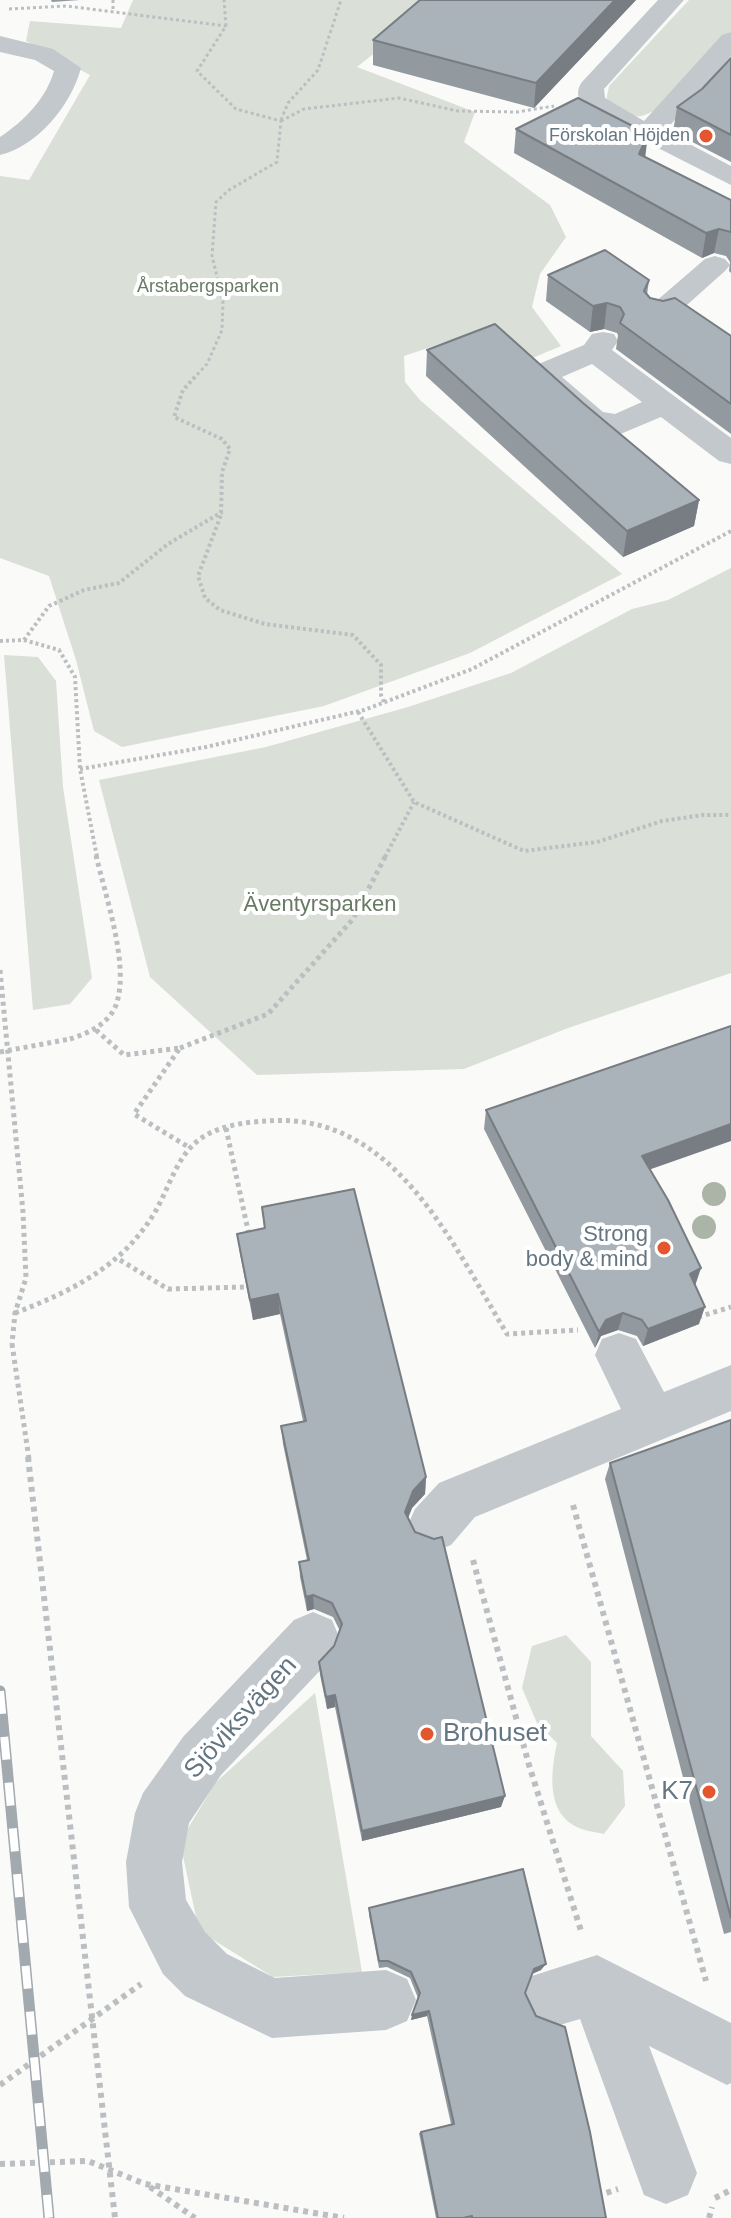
<!DOCTYPE html>
<html>
<head>
<meta charset="utf-8">
<style>
	body { margin:0 }
	canvas { display:block; background:#fafaf8 }
</style>
</head>
<body>
<canvas width="731" height="2218"></canvas>
<script>
const context = document.querySelector('canvas').getContext('2d');
context.lineJoin = 'round';
function fill(path, color) { context.fillStyle = color; context.fill(path, 'evenodd'); }
function trace(path, color, width, dash) { context.strokeStyle = color; context.lineWidth = width; context.lineCap = dash ? 'butt' : 'round'; context.setLineDash(dash || []); context.stroke(path); }
function write(font, color, halo, rows, align = 'center') {
  context.font = font + ' Helvetica,sans-serif'; context.lineWidth = 8; context.setLineDash([]); context.textBaseline = 'middle'; context.strokeStyle = halo; context.fillStyle = color; for (const [text, x, y, turn = 0] of rows) {
    context.save(); context.translate(x, y); context.rotate((+turn || 0) * Math.PI / 180); context.textAlign = isNaN(turn) ? turn : align; if (halo) context.strokeText(text, 0, 0); context.fillText(text, 0, 0); context.restore();
  }
}
fill(new Path2D(`
	M133,0H441L357,67L475,112L464,142L550,205L566,237L540,274L532,307L561,346L530,359L475,332L404,356L405,382L420,400L622,574L470,653L324,706L122,747L94,731L76,660L49,576L0,558V176L29,180L90,75L26,41L30,21L121,28Z
	M689,0H731V31C714,50 661,123 633,116C624,114 614,105 606,101L609,86Z
	M731,568V973L568,1028L464,1069L257,1075L150,977L99,780L266,747L408,707L511,673L632,609L668,600Z
	M4,655L38,657L56,681L63,787L92,978L70,1004L33,1010Z
	M566,1635L591,1662V1736L623,1771L625,1806L604,1834C596,1832 586,1831 579,1828C545,1814 551,1771 557,1743L537,1723L522,1688L532,1646Z
	M315,1693L362,1972L273,1977L199,1931L180,1842L215,1783Z`), '#dadfd7');
trace(new Path2D(`
	M113,0V11
	M9,9L66,6L226,26
	M281,120L288,103L318,70L341,0
	M281,121L304,109L399,98L458,111L517,112L554,106
	M193,379L207,364L222,330L223,301L212,256L216,202L229,190L277,162L281,121L236,109L197,71L226,26L224,0`), '#bbbfc2', 3, [3, 3]);
trace(new Path2D(`
	M195,377L183,390L174,417L222,439L230,449L222,472L221,515L198,576L205,598L220,610L265,624L353,635L381,665V695L384,702
	M24,640L49,606L84,590L119,583L168,544L222,512
	M0,641L24,640L59,650L75,677L80,769L97,857
	M358,712L414,802L524,851L597,842L662,821L703,815H731
	M80,769L206,747L364,710L472,669L731,531
	M385,857L414,802`), '#bbbfc2', 4, [3, 3]);
trace(new Path2D(`
	M0,970L23,1212L26,1278L15,1313L12,1344
	M96,1030L124,1055L180,1048L134,1114L190,1148
	M70,1039C89,1033 111,1023 117,1002C129,963 105,895 96,855
	M180,1048L268,1014L353,919L386,855
	M226,1128L249,1235
	M120,1260L168,1289L246,1287
	M15,1313C72,1291 123,1266 155,1212C168,1190 175,1162 194,1144C213,1126 244,1122 268,1121C393,1111 452,1243 507,1334L578,1330
	M698,1317L731,1307`), '#bbbfc2', 5, [4, 4]);
trace(new Path2D(`
	M573,1505L706,1981
	M473,1560L529,1765L582,1934
	M0,2085L141,1984
	M0,2164L88,2161L145,2184L344,2218
	M150,2187L195,2218
	M597,2196L618,2189
	M715,2198L731,2190
	M709,2218L712,2207`), '#bbbfc2', 6, [5, 5]);
fill(new Path2D(`
	M658,0H684L604,89L605,98L644,121L722,35L731,32V56L665,131L731,166V185L593,115C583,106 572,96 582,82Z
	M0,36L53,49L81,68C71,105 38,146 0,155V137C24,121 46,99 54,71L35,60L0,52Z
	M715,256L725,259L730,265L725,271L669,321L658,324L647,321L643,315L647,309L705,259Z
	M603,332L614,334L618,341L612,350L731,438V464L719,461L661,417L618,435L582,427L524,375L529,368L584,345L592,334ZM592,364L642,402L615,414L603,412L562,377Z
	M619,1333L636,1339L664,1392L731,1365V1411L475,1517L451,1545L433,1552L415,1545L407,1527L415,1509L439,1483L621,1409L595,1355L602,1339Z
	M313,1612L332,1620L340,1639L332,1658L221,1775L189,1823L182,1862L186,1900L205,1932L227,1954L275,1978L386,1970L407,1979L416,2000L407,2021L386,2030L272,2038L185,1996L163,1974L129,1907L126,1862L135,1813L143,1793L183,1737L294,1620Z
	M597,1955L731,2023V2083L727,2085L649,2046L697,2173L688,2195L666,2204L644,2195L580,2019L553,2027L532,2018L523,1997L532,1976Z`), '#c3c8cc');
const rail = new Path2D(`
	M0,1691L49,2218`);
trace(rail, '#a2aab0', 11);
trace(rail, '#fff', 8, [23]);
trace(new Path2D(`
	M0,1052L70,1039
	M12,1344L29,1459`), '#bbbfc2', 5, [4, 4]);
trace(new Path2D(`
	M28,1457L115,2218`), '#bbbfc2', 6, [5, 5]);
context.fillStyle = '#aab4a7';
for (const [x, y] of [
	[714,1194],
	[704,1227]
]) { context.beginPath(); context.arc(x, y, 12, 0, 2 * Math.PI); context.fill(); }
fill(new Path2D(`
	M51,0H80L52,2Z
	M420,0H636L534,108L373,65V40Z
	M731,58V162L673,132L677,107L702,89Z
	M516,129L645,157L731,200V273L729,271L730,262L726,256L714,253L702,258L514,153Z
	M548,275L649,280L647,295L650,298L731,336V434L616,349L618,335L617,333L604,329L590,332L546,301Z
	M427,350L583,403L699,500L694,526L623,557L426,376Z
	M486,1110L650,1170L695,1285L699,1324L643,1346L637,1336L618,1330L601,1336L595,1348L484,1129Z
	M262,1207L426,1477L425,1494L412,1508L408,1518L501,1807L362,1841L335,1707L327,1709L320,1675L319,1662L334,1646L340,1631L333,1617L314,1609L307,1611L300,1577L299,1562L307,1560L283,1444L281,1426L303,1421L280,1314L253,1320L240,1254L237,1234L264,1228Z
	M731,1420V1932L724,1934L605,1479L610,1463Z
	M369,1908L541,1970L532,1974L525,1993L606,2218H469V2216L463,2218H436L419,2133L421,2132L451,2124L427,2016L411,2020L418,1998L410,1978L387,1967L379,1968L369,1915Z`), '#929a9f');
fill(new Path2D(`
	M615,0H636L534,108L536,83Z
	M648,134L645,159L639,154Z
	M719,229L714,253L702,258L706,233Z
	M607,303L604,329L590,332L593,306Z
	M699,500L694,526L623,557L627,531Z
	M731,1124V1141L637,1174L642,1156Z
	M701,1268L695,1286L690,1274Z
	M278,1294L280,1314L253,1320L250,1300Z
	M705,1307L699,1324L643,1346L648,1329Z
	M623,1313L618,1330L601,1336L595,1348L599,1332L606,1320Z
	M426,1477L425,1494L412,1508L404,1528L405,1512L413,1491Z
	M313,1595L314,1609L307,1611L306,1597Z
	M335,1695V1707L327,1709L326,1697Z
	M505,1796L501,1807L362,1841V1831Z
	M546,1964L541,1970L529,1975L534,1969Z
	M429,2011L427,2016L411,2020L412,2015Z`), '#777d82');
const building = new Path2D(`
	M420,0H615L536,83L373,40Z
	M731,58V135L677,107L702,89Z
	M578,98L648,134L639,154L731,200V232L719,229L706,233L516,129Z
	M605,250L649,280L644,291L650,298L663,301L675,298L731,336V404L620,323L624,314L620,307L607,303L593,306L548,275Z
	M495,324L583,403L699,500L627,531L427,350Z
	M731,1026V1124L642,1156L668,1200L701,1268L690,1274L705,1307L648,1329L642,1320L623,1313L606,1320L599,1332L486,1110Z
	M354,1189L426,1477L413,1491L405,1512L415,1532L434,1539L442,1537L505,1796L362,1831L335,1695L326,1697L319,1662L334,1646L342,1624L332,1603L313,1595L306,1597L299,1562L309,1560L281,1426L306,1421L278,1294L250,1300L237,1234L265,1228L262,1207Z
	M731,1420V1918L610,1463Z
	M523,1869L546,1964L534,1969L525,1993L536,2016L565,2027L590,2132L606,2218H472V2216L463,2218H438L421,2132L454,2124L429,2011L412,2015L420,1993L411,1972L388,1961H379L369,1908Z`);
fill(building, '#aab3b9');
trace(building, '#777d82', 2);
for (const [x, y, r, color] of [
	[706,136,8,"#e4572e"],
	[664,1248,8,"#e4572e"],
	[427,1734,8,"#e4572e"],
	[709,1792,8,"#e4572e"]
]) { const dot = new Path2D(); dot.arc(x, y, r, 0, 2 * Math.PI); context.fillStyle = color; context.fill(dot); trace(dot, '#fff', 3); }
write('18px', '#657683', '#fff', [
	["Förskolan Höjden",690,136]
], 'right');
write('18px', '#687a64', '#fff', [
	["Årstabergsparken",208,287]
]);
write('22px', '#687a64', '#fff', [
	["Äventyrsparken",320,905]
]);
write('22px', '#657683', '#fff', [
	["Strong",648,1235],
	["body & mind",648,1260]
], 'right');
write('26px', '#657683', '#fff', [
	["Sjöviksvägen",241,1718,-48]
]);
write('26px', '#657683', '#fff', [
	["Brohuset",443,1734],
	["K7",693,1792,"right"]
], 'left');
</script>
</body>
</html>
